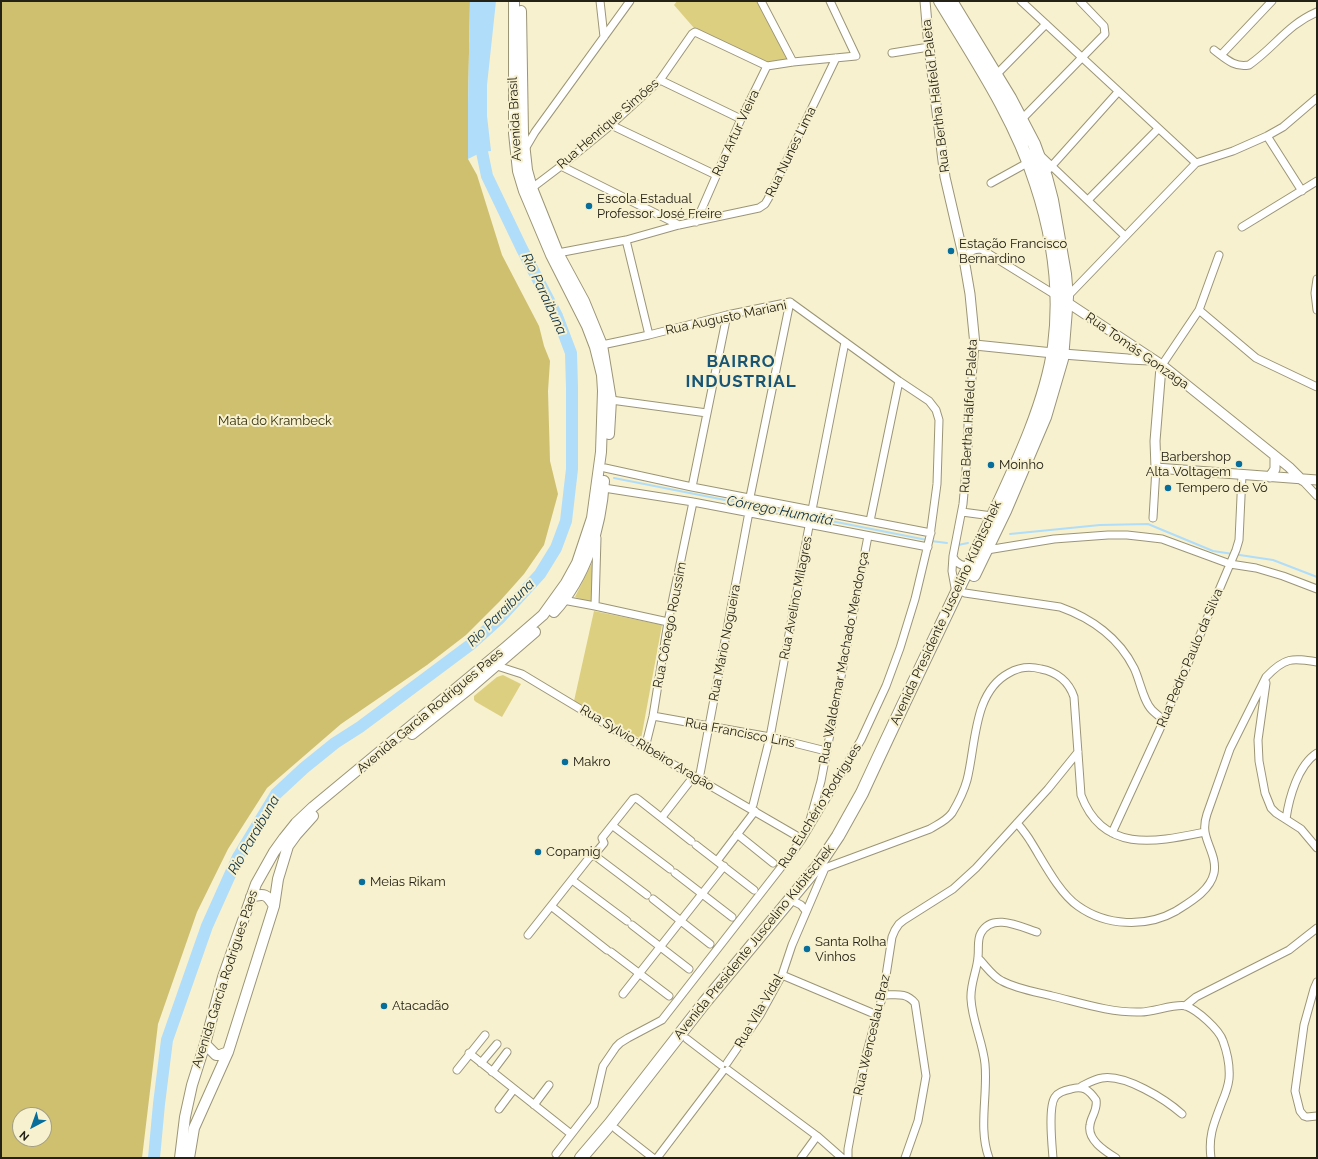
<!DOCTYPE html>
<html>
<head>
<meta charset="utf-8">
<style>
	body { margin:0 }
	#map { position:relative; width:1318px; height:1159px; overflow:hidden; background:#f7f1cf; font-family:Raleway,sans-serif }
	canvas { display:block }
	.frame { position:absolute; inset:0; border:2px solid #242216; pointer-events:none }
	.north { position:absolute; left:12px; top:1107px; width:40px; height:40px; box-sizing:border-box; background:#f7f1cf; border:1px solid #a39e85; border-radius:50%; rotate:221deg; font-size:11px; font-weight:700; line-height:16px; text-align:center; color:#242216 }
	.north::after { content:''; display:block; margin:auto; width:14px; height:18px; background:#076e9b; clip-path:polygon(50% 0,100% 100%,50% 72%,0 100%) }
</style>
</head>
<body>
<div id="map">
<canvas width="1318" height="1159"></canvas>
<div class="frame"></div>
<div class="north">N</div>
</div>
<script>
const context = document.querySelector('canvas').getContext('2d');
context.lineJoin = 'round';
function fill(path, color) { context.fillStyle = color; context.fill(path, 'evenodd'); }
function trace(path, color, width, dash) { context.strokeStyle = color; context.lineWidth = width; context.lineCap = dash ? 'butt' : 'round'; context.setLineDash(dash || []); context.stroke(path); }
function write(font, color, halo, rows, align = 'center') {
  context.font = font + ' Raleway,sans-serif'; context.lineWidth = 4; context.setLineDash([]); context.textBaseline = 'middle'; context.strokeStyle = halo; context.fillStyle = color; for (const [text, x, y, turn = 0] of rows) {
    context.save(); context.translate(x, y); context.rotate((+turn || 0) * Math.PI / 180); context.textAlign = isNaN(turn) ? turn : align; if (halo) context.strokeText(text, 0, 0); context.fillText(text, 0, 0); context.restore();
  }
}
fill(new Path2D(`
	M677,1H759L790,60L767,64L694,28L674,5Z
	M593,561L594,604L575,597Z
	M594,611L662,625L641,739L574,701Z
	M503,675L521,684L502,717L476,702L474,700V696L497,677Z`), '#ddcf80');
fill(new Path2D(`
	M1,1H470L468,105V159L477,175L502,255L539,326L544,346L550,361L548,391L550,461L558,494L544,545L524,574L500,601L466,635L427,665L341,724L267,788L228,849L197,912L158,1024L142,1158H1ZM20,1115H44V1139H20Z`), '#cfc070');
fill(new Path2D(`
	M470,1H496L487,85V116L491,151L482,152L468,159V105Z`), '#b0ddfa');
trace(new Path2D(`
	M614,478L927,540
	M1010,534L1100,525L1148,524L1213,551L1273,560L1317,577
	M931,541L947,543
	M958,545L968,543`), '#b0ddfa', 2);
trace(new Path2D(`
	M154,1158L159,1104L167,1040L207,926L238,857L276,794L304,768L335,743L360,727L470,645L500,618L540,574L556,548L566,521L572,469V387L571,353L557,316L522,249L487,176L482,152V137`), '#b0ddfa', 12);
const minor = new Path2D(`
	M600,1L604,37
	M761,1L793,62
	M1021,1L1196,163
	M1214,50C1226,59 1235,68 1249,65C1275,47 1287,25 1317,12
	M892,53L929,47
	M1221,55L1272,1
	M996,75L1046,24
	M660,80L741,119
	M1022,119L1105,34L1104,26L1080,1
	M611,125L716,175
	M1267,136L1302,191
	M525,149L535,132L630,1
	M1040,155L1125,236
	M561,166L679,225
	M1049,169L1118,92
	M991,183L1029,162
	M532,188L561,166L611,125L660,80L692,34L695,32L767,66L793,62L856,56L830,1
	M1088,200L1158,129
	M696,222L741,119L767,66
	M1242,227L1317,181
	M626,240L649,335
	M558,253L626,240L679,225L759,208L765,204L768,199L836,58
	M964,259C969,252 972,249 981,249L1057,296
	M1317,279L1315,293L1317,310
	M1067,297L1196,163L1233,151L1267,136L1283,127L1317,98
	M1199,310L1256,358L1317,387
	M1162,365L1199,310L1219,255
	M611,400L707,413
	M605,468L692,487L931,533
	M1302,480L1317,496
	M692,487L727,315
	M604,488L693,502L928,547
	M750,497L790,302
	M962,512L992,516
	M1153,518L1156,468
	M870,521L899,381
	M987,550L1054,539L1108,535H1127L1145,537L1162,539L1230,564L1256,568L1283,576L1317,589
	M953,557C957,565 963,566 972,566
	M956,593L952,571L953,556L963,504L968,448V421L975,345
	M965,593L1060,607C1091,618 1119,638 1134,668C1140,680 1143,701 1152,710C1156,714 1160,717 1164,720
	M563,600L595,606L668,622
	M595,606L597,538
	M494,665L522,674L645,748L802,839
	M1266,683L1258,740L1259,761L1265,793L1271,808L1276,813L1301,829L1317,848
	M653,716L770,737L826,751
	M645,748L653,716L668,622L693,502
	M700,774L749,512
	M753,805L770,737L812,510L845,342
	M662,817L694,776
	M1286,819C1289,798 1298,765 1317,753
	M810,820L821,781L868,536
	M1017,823C1022,829 1027,835 1031,842C1043,861 1059,893 1078,906C1106,926 1146,928 1176,911C1190,902 1210,891 1214,873C1217,858 1207,845 1205,832C1204,825 1205,820 1207,814L1230,749L1266,677C1285,657 1292,658 1317,662
	M613,826L670,869
	M1112,833L1164,720L1236,550L1239,540L1242,475
	M737,834L773,863
	M696,845L754,890
	M594,855L647,895
	M717,861L755,811
	M675,873L732,917
	M572,880L627,921
	M653,899L710,944
	M795,902L801,905L806,911
	M551,906L607,950
	M632,925L689,969
	M528,935L589,858L594,855L604,843L602,838L633,799L636,798L639,800L691,841
	M611,952L669,996
	M978,958C986,966 993,977 1002,981C1017,989 1036,992 1052,996C1081,1003 1111,1013 1141,1012C1153,1012 1177,1003 1186,1006C1197,1010 1219,1029 1223,1041C1227,1052 1230,1067 1229,1079C1228,1087 1225,1095 1222,1102C1214,1123 1208,1136 1211,1158
	M782,975L877,1015
	M1317,982L1314,989L1304,1025L1295,1091L1300,1111L1304,1116L1307,1117L1317,1116
	M623,994L724,866
	M883,995C896,995 906,992 915,1003L926,1076L918,1121L905,1158
	M1185,1006L1196,997L1289,950L1317,928
	M687,1039L721,1065
	M469,1053L571,1134
	M481,1063L497,1044
	M727,1063L760,1015L782,975L792,945L825,868L930,829C938,824 946,821 952,813C958,803 964,791 967,780C976,745 973,692 1009,673C1020,667 1029,666 1041,669C1057,672 1069,682 1074,697L1081,795C1103,854 1156,842 1205,832
	M457,1070L485,1035
	M728,1070L817,1136L842,1158
	M492,1072L507,1052
	M1082,1086C1088,1083 1095,1079 1102,1078C1125,1074 1165,1099 1182,1114
	M534,1105L549,1085
	M499,1109L514,1089
	M616,1129L653,1158
	M556,1154L594,1105L603,1066L616,1047L620,1043L628,1038L662,1020L789,857L802,839L861,740L886,686L900,648L915,599L930,536L937,484L939,420L936,410L929,401L899,381L790,302L727,315L649,335L602,345
	M657,1158L723,1071
	M801,1158L817,1136
	M848,1158V1149L864,1063L877,1015L883,995L892,937L895,930L899,924L904,920L953,889L976,868L1048,789L1078,752
	M989,1158C978,1128 988,1095 985,1064C983,1042 972,1021 971,999C970,984 977,971 978,957C979,949 977,939 981,933C992,912 1021,927 1037,932
	M1053,1158C1052,1145 1048,1107 1055,1097C1058,1092 1066,1090 1071,1089C1083,1085 1089,1090 1096,1100C1098,1110 1091,1116 1090,1125C1087,1140 1105,1151 1116,1158`);
const tertiary = new Path2D(`
	M925,1L929,47L945,177L964,259L970,294L975,345L1053,353
	M1062,299L1162,365L1289,467L1302,480
	M1063,354L1128,359L1150,360L1153,361
	M1162,365L1161,367L1155,441L1156,468L1317,480
	M1270,477L1275,469V457`);
const secondary = new Path2D(`
	M521,11L523,134L527,170L532,188L558,253L584,301L602,345L611,400L609,434
	M554,612C586,577 601,528 604,481
	M412,734L470,688L535,632
	M251,897C264,893 267,894 274,906
	M205,1044L216,1055H220L228,1052
	M180,1158L185,1117L192,1085L205,1044L223,977L256,884L274,852L284,838L296,823L313,807L506,647L543,615L566,583L577,563L592,518L601,452L603,391L602,375L595,347L587,326L551,255L524,191L518,171L514,133V1
	M189,1158L194,1128L228,1052L274,906L278,879L288,846L296,835L313,816`);
const trunk = new Path2D(`
	M951,1L1010,98L1034,144L1046,177L1052,200L1065,274L1067,297L1062,359L1045,417L1005,511L974,575
	M581,1158L610,1124L705,1002L818,866L838,836L862,793C901,708 942,624 982,539C1009,480 1045,410 1054,346C1061,292 1053,235 1036,184C1015,118 975,59 940,1`);
trace(minor, '#9b9576', 9);
trace(tertiary, '#9b9576', 11);
trace(secondary, '#9b9576', 12);
trace(trunk, '#9b9576', 14);
trace(minor, '#fff', 7);
trace(tertiary, '#fff', 9);
trace(secondary, '#fff', 10);
trace(trunk, '#fff', 12);
for (const [x, y, r, color] of [
	[589,206,4,"#076e9b"],
	[951,251,4,"#076e9b"],
	[1239,464,4,"#076e9b"],
	[991,465,4,"#076e9b"],
	[1168,488,4,"#076e9b"],
	[565,762,4,"#076e9b"],
	[538,852,4,"#076e9b"],
	[362,882,4,"#076e9b"],
	[807,949,4,"#076e9b"],
	[384,1006,4,"#076e9b"]
]) { const dot = new Path2D(); dot.arc(x, y, r, 0, 2 * Math.PI); context.fillStyle = color; context.fill(dot); trace(dot, '#f7f1cf', 1.5); }
write('13px', '#242216', '#f7f1cf', [
	["Rua Bertha Halfeld Paleta",936,96,-97],
	["Avenida Brasil",515,119,-93],
	["Rua Henrique Simões",608,124,-41],
	["Rua Artur Vieira",736,133,-65],
	["Rua Nunes Lima",791,152,-64],
	["Rua Augusto Mariani",726,318,-12],
	["Rua Tomás Gonzaga",1137,351,35],
	["Rua Bertha Halfeld Paleta",969,416,-87],
	["Rua Avelino Milagres",796,598,-79],
	["Avenida Presidente Juscelino Kubitschek",946,613,-65],
	["Rua Cônego Roussim",670,625,-79],
	["Rua Mário Nogueira",725,643,-79],
	["Rua Waldemar Machado Mendonça",844,658,-79],
	["Rua Pedro Paulo da Silva",1190,658,-67],
	["Avenida Garcia Rodrigues Paes",430,711,-40],
	["Rua Francisco Lins",740,733,11],
	["Rua Sylvio Ribeiro Aragão",647,748,31],
	["Rua Euchério Rodrigues",820,806,-58],
	["Avenida Presidente Juscelino Kubitschek",754,942,-51],
	["Avenida Garcia Rodrigues Paes",225,979,-72],
	["Rua Vila Vidal",759,1011,-60],
	["Rua Wenceslau Braz",872,1035,-77]
]);
write('13px', '#242216', '#f7f1cf', [
	["Escola Estadual",597,199],
	["Professor José Freire",597,214],
	["Estação Francisco",959,244],
	["Bernardino",959,259],
	["Barbershop",1231,457,"right"],
	["Alta Voltagem",1231,472,"right"],
	["Moinho",999,465],
	["Tempero de Vó",1176,488],
	["Makro",573,762],
	["Copamig",546,852],
	["Meias Rikam",370,882],
	["Santa Rolha",815,942],
	["Vinhos",815,957],
	["Atacadão",392,1006]
], 'left');
write('13px', '#362f0b', '#f7f1cf', [
	["Mata do Krambeck",275,421]
]);
write('italic 14px', '#0d3144', '#f7f1cf', [
	["Rio Paraibuna",544,294,65],
	["Córrego Humaitá",780,511,11],
	["Rio Paraibuna",501,613,-45],
	["Rio Paraibuna",254,835,-60]
]);
context.letterSpacing = '1px';
write('bold 17px', '#185575', '#f7f1cf', [
	["BAIRRO",741,362],
	["INDUSTRIAL",741,382]
]);
context.letterSpacing = '0px';
</script>
</body>
</html>
